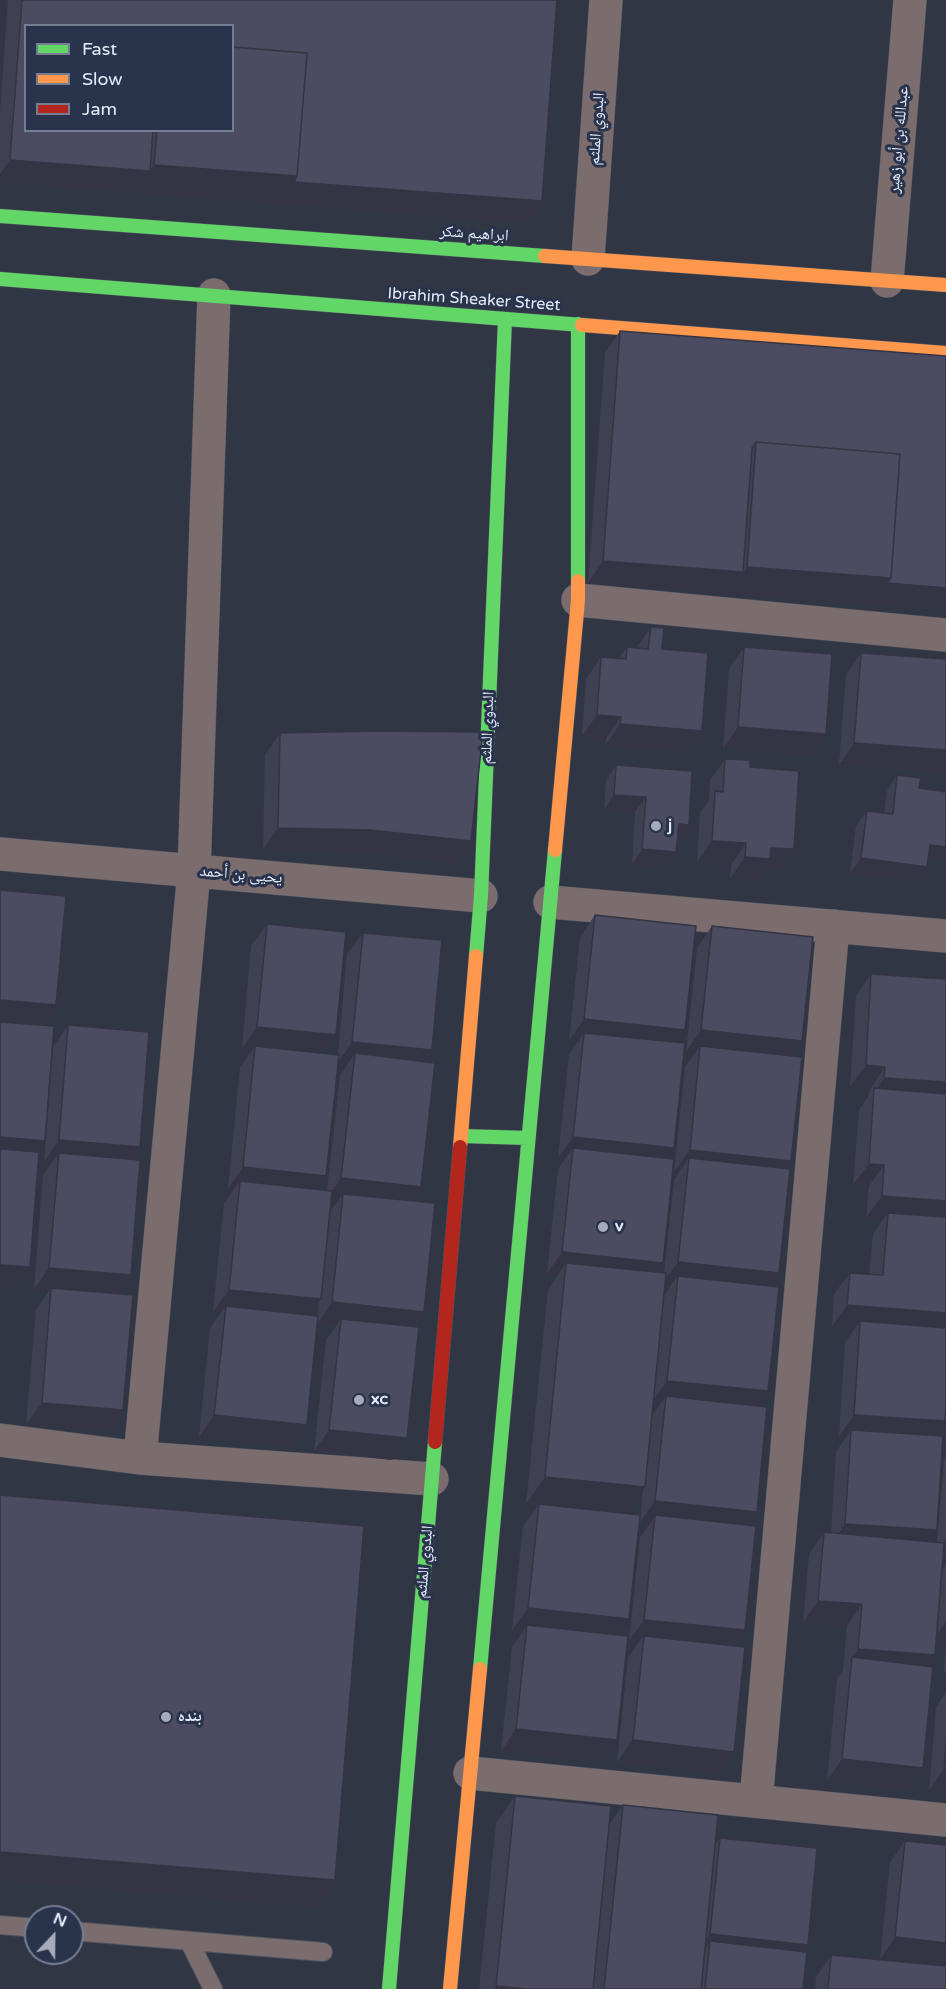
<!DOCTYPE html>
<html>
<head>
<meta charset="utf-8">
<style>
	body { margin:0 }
	#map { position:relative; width:946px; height:1989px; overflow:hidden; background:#313644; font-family:"Varela Round",sans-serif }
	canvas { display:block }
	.legend { position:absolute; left:24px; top:24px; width:210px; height:108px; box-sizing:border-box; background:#29334c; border:2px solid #747d92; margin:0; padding:8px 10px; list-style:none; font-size:18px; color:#e5ecfc }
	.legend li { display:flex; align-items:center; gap:12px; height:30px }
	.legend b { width:30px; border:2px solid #747d92 }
	.north { position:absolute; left:24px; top:1905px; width:60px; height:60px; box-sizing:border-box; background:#29334c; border:2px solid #747d92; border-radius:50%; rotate:22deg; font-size:16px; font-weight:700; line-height:24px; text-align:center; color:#e5ecfc }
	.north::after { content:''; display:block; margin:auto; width:21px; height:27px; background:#a6acbc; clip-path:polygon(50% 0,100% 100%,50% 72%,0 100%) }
</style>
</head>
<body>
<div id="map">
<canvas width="946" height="1989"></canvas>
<ul class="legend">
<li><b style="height:8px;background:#63d668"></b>Fast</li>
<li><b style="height:8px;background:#ff974d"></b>Slow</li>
<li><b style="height:8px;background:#b3261e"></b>Jam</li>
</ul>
<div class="north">N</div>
</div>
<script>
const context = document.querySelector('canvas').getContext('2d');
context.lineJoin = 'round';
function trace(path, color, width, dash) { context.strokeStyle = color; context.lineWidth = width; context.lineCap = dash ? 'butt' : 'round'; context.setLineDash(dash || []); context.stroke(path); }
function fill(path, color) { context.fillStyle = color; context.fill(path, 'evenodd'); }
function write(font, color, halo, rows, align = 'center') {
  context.font = font + ' "Varela Round","Noto Naskh Arabic",sans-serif'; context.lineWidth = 6; context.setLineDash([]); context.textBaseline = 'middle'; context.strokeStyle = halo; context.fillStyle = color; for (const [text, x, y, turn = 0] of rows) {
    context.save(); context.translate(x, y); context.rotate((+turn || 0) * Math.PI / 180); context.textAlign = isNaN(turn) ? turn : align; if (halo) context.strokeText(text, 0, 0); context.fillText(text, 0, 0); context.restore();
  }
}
const lane = new Path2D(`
	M0,1925L36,1928
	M72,1931L323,1952
	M189,1941L213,1989`);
const street = new Path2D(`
	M588,259L606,0
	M887,281L910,0
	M578,600L946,635
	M0,854L481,896
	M550,902L946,936
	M0,1440L140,1458L432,1479
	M140,1458L194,871L214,295
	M470,1773L946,1820
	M756,1801L833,926`);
const fast = new Path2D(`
	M0,216L545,256
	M0,279L582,325
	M578,324V581
	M476,956L481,896L505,319
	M461,1136L528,1138
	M480,1669L555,850
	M389,1989L435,1442`);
const slow = new Path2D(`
	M545,256L946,285
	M582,325L946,353
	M555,850L578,600V581
	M460,1147L476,956
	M450,1989L480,1669`);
const jam = new Path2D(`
	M435,1442L460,1147`);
trace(lane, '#4f5460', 20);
trace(street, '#4f5460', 34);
trace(fast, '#4f5460', 15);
trace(slow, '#4f5460', 15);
trace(jam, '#4f5460', 15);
trace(lane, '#7b6d6d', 18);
trace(street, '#7b6d6d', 33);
trace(fast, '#63d668', 14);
trace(slow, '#ff974d', 14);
trace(jam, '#b3261e', 14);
fill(new Path2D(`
	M8,0H557L527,223L0,182V113ZM26,26H232V130H26Z
	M620,331L946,356V610L588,583L605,353Z
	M651,627L702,731L687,752L605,746L606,738L582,736L586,679L601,657L619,658L627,647L636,648Z
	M744,647L811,756L723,749L729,669Z
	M861,653L946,659V773L839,765L846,674Z
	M280,733L471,841L456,863L355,852L263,849L265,755Z
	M725,759L750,767L779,871L762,870L755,881L730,879L731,865L697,862L700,813L709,800L710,780Z
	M616,765L692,771L677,840L676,852L666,867L632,865L635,812L604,810L606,781Z
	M897,775L919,788L946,792V850L937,862L928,861L927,867L916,882L850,873L856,826L867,811L884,813L887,791Z
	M595,915L676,1042L656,1272L664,1273L674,1180L679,1172H674L685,1067L695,1053L686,1052L697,948L712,926L792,1056L791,1161L785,1169L779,1273L770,1286L758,1406L747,1525L734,1646L719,1773L617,1762L628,1658L639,1642L629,1641L640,1537L650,1524L640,1522L643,1489L626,1513L618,1635L617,1740L602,1762L501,1751L512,1647L523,1631L512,1630L523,1526L538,1505L526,1504L548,1290L558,1275L547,1274L558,1169L565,1159L558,1158L569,1054L578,1042L569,1041L580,937ZM665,1284L671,1285L664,1296ZM653,1402L661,1403L651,1417Z
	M267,924L323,1053L338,1054L347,954L363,933L432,1050L424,1062L421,1187L412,1201L424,1312L414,1327L392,1460L314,1451L326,1340L336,1326L317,1324L307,1425L292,1446L199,1437L210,1328L221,1312H213L224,1203L234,1189H228L240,1067L253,1049L242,1048L251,946ZM338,1064L347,1065L340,1075L327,1190L317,1189L326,1176ZM331,1200L338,1201L330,1212ZM319,1302L318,1316L310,1315Z
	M871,974L946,979L935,1436L929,1542H937L944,1460L946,1456V1553H944L942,1570L946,1564V1637L937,1636L935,1655L927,1666L923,1768L908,1790L827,1781L837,1679L843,1670L847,1626L803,1622L809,1554L824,1532L831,1533L836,1452L846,1437L839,1436L845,1343L855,1328L832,1326L834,1294L850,1273L869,1274L873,1234L883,1219L866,1218L869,1186L853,1185L859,1110L869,1095L870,1089L850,1087L856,996Z
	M68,1025L140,1147L132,1159L118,1294L123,1410L108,1431L26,1424L36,1310L49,1291L34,1289L43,1175L52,1162H44L53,1047Z
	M946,1648V1672L944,1671Z
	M946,1692V1792L929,1791L936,1707Z
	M515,1796L610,1824L623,1805L715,1844L720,1838L803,1951V1989H479L496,1823Z
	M905,1841L946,1989H815L816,1977L831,1955L921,1963L880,1959L890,1862Z`), '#404053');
fill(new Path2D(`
	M10,160L150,171L154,165L297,176L542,201L527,223L0,182V174Z
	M603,561L743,572L728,594L588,583Z
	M747,567L891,578L946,588V610L728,594Z
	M597,715L621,717L606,738L582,736Z
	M620,724L702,731L687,752L605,746Z
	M738,727L826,734L811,756L723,749Z
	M854,743L946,750V773L839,765Z
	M614,795L646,797L635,812L604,810Z
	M679,824L689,825L678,840H668Z
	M278,828L370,830L471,841L456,863L355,852L263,849Z
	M712,841L746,843L731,865L697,862Z
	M930,845L946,847V850L937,862L919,860Z
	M771,848L794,849L779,871L762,870L755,881L730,879L745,857Z
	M642,849L676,852L666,867L632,865Z
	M861,858L927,867L916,882L850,873Z
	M0,1000L56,1005L41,1027L0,1023Z
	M584,1019L685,1030L670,1051L584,1033L578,1042L569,1041Z
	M257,1027L336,1035L321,1056L255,1046L253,1049L242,1048Z
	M701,1030L802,1041L787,1063L700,1046L695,1053L686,1052Z
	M352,1042L432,1050L417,1072L355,1053L347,1065L337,1064Z
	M866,1065L885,1067L870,1089L850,1087Z
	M884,1078L946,1082V1105L874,1093Z
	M0,1137L45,1141L30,1163L0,1160Z
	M573,1137L674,1148L659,1169L573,1148L565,1159L558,1158Z
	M59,1140L140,1147L125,1169L59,1153L52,1162H44Z
	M690,1150L791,1161L775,1183L689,1158L679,1172H674Z
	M869,1164L884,1165L869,1186L853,1185Z
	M243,1167L326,1176L311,1198L240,1181L234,1189H228Z
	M341,1178L421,1187L406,1209L343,1194L338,1201L326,1200Z
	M882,1196L946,1201V1224L888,1213L883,1219L866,1218Z
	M562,1252L663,1263L648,1285L566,1263L558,1275L547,1274Z
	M678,1262L779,1273L764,1295L678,1276L671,1285L662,1284Z
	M0,1265L30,1267L15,1289L0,1288Z
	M49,1268L131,1275L116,1296L51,1288L49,1291L34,1289Z
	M229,1290L321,1299L306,1321L226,1306L221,1312H213Z
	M332,1302L424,1312L409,1334L341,1319L336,1326L317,1324Z
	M847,1305L946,1313V1328L860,1321L855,1328L832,1326Z
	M667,1381L768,1391L753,1413L666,1396L661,1403L652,1402Z
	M42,1403L123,1410L108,1431L26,1424Z
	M214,1415L307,1425L292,1446L199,1437Z
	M854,1415L945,1421L930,1443L851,1430L846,1437L839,1436Z
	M329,1430L407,1438L392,1460L314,1451Z
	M545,1477L645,1487L626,1514L526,1504Z
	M655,1501L757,1512L741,1534L655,1515L650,1524L640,1522Z
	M845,1524L937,1530L922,1552L830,1546Z
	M946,1539V1553L937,1552Z
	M818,1601L862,1604L847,1626L803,1622Z
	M528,1608L629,1619L613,1641L527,1625L523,1631L512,1630Z
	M644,1620L745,1630L730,1652L644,1636L639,1642L629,1641Z
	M946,1621V1637L936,1636Z
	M858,1649L935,1655L920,1677L852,1657L843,1670Z
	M516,1729L617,1740L602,1762L501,1751Z
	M633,1740L734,1752L719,1773L617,1762Z
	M842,1759L923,1768L908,1790L827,1781Z
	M944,1769H946V1792L929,1791Z
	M0,1852L335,1880L316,1907L0,1880Z
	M710,1934L808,1945L792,1966L710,1941L700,1956H695Z
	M895,1937L946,1943V1966L880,1959Z
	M496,1986L526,1989H494Z`), '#343444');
const building = new Path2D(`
	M22,0H557L542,201L294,182L297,176L307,53L232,47V26H26V130H153L150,171L10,160Z
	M232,47L307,53L297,176L154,165L157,130H232Z
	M620,331L946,356V588L887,583L891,578L900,454L756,442L752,448L743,572L603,561Z
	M756,442L900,454L891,578L747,567Z
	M651,627L664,628L662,649L708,653L702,731L620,724L621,717L597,715L601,657L626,659L627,647L648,649Z
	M744,647L832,654L826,734L738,727Z
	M861,653L946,659V750L854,743Z
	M378,731L483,732L471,841L370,830L278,828L280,733Z
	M725,759L750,760V767L799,771L794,849L771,848L770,859L745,857L746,843L712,841L715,791L723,792Z
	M616,765L692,771L689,825L679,824L676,852L642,849L646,797L614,795Z
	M897,775L921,778L919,788L946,792V847L930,845L927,867L861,858L867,811L893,814Z
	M0,890L66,896L56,1005L0,1000Z
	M595,915L696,926L685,1030L584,1019Z
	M267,924L346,932L336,1035L257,1027Z
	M712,926L813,937L802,1041L701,1030Z
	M363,933L442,940L432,1050L352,1042Z
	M871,974L946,979V1082L884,1078L885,1067L866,1065Z
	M0,1022L54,1026L45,1141L0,1137Z
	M68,1025L149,1032L140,1147L59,1140Z
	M584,1033L685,1043L674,1148L573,1137Z
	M255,1046L339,1055L326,1176L243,1167Z
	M700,1046L802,1057L791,1161L690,1150Z
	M355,1053L435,1063L421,1187L341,1178Z
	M874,1088L946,1094V1201L882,1196L884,1165L869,1164Z
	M573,1148L674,1159L663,1263L562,1252Z
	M0,1149L39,1152L30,1267L0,1265Z
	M59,1153L140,1160L131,1275L49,1268Z
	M689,1158L790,1169L779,1273L678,1262Z
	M240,1181L332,1191L321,1299L229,1290Z
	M343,1194L435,1203L424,1312L332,1302Z
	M888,1213L946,1217V1313L847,1305L850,1273L883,1275Z
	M566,1263L666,1273L645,1487L545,1477Z
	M678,1276L779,1287L768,1391L667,1381Z
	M51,1288L133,1295L123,1410L42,1403Z
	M226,1306L318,1316L307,1425L214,1415Z
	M341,1319L419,1327L407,1438L329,1430Z
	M860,1321L946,1328V1405L945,1421L854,1415Z
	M666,1396L767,1407L757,1512L655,1501Z
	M851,1430L943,1436L937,1530L845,1524Z
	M0,1495L364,1526L335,1880L0,1852Z
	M539,1504L640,1515L629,1619L528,1608Z
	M655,1515L756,1526L745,1630L644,1620Z
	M824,1532L944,1543L935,1655L858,1649L862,1604L818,1601Z
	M527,1625L628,1636L617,1740L516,1729Z
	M644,1636L745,1647L734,1752L633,1740Z
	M852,1657L933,1667L923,1768L842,1759Z
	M946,1742V1769H944Z
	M515,1796L611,1806L593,1989H526L496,1986Z
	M623,1805L718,1815L701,1989H604Z
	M720,1838L817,1848L808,1945L710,1934Z
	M905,1841L946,1845V1943L895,1937Z
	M710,1941L807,1952L803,1989H705Z
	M831,1955L946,1966V1989H828Z`);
fill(building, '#4b4b61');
trace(building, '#343444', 1.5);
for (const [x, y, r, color] of [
	[656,826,6,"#a6acbc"],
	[603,1227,6,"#a6acbc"],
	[359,1400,6,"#a6acbc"],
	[166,1717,6,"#a6acbc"]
]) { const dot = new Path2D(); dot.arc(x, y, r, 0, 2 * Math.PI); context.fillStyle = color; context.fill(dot); trace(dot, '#29334c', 2); }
write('16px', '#e5ecfc', '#29334c', [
	["البدوي الملثم",597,129,-86],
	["عبدالله بن أبو زهير",899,140,-85],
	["ابراهيم شكر",474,234,4],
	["Ibrahim Sheaker Street",474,300,4],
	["البدوي الملثم",488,728,-88],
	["يحيى بن أحمد",241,875,5],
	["البدوي الملثم",425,1562,-85]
]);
write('bold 16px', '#e5ecfc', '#29334c', [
	["j",668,826],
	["v",615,1227],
	["xc",371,1400],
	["بنده",178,1717]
], 'left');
</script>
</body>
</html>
